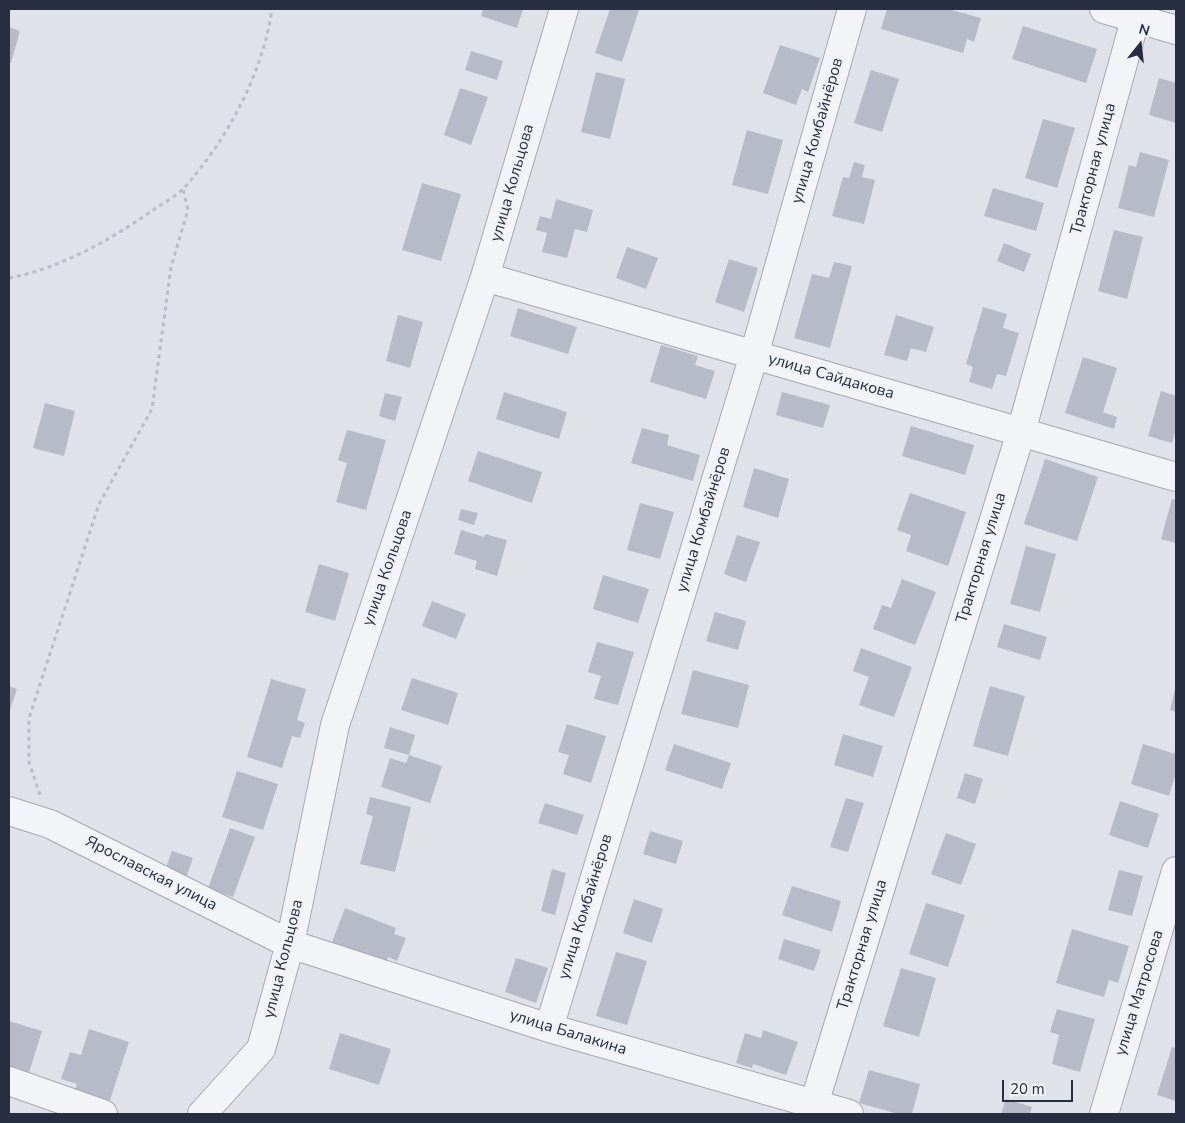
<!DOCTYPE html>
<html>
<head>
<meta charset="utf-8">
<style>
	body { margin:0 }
	#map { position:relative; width:1185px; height:1123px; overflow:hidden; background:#e0e2ea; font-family:"Nunito Sans",sans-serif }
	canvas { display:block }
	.frame { position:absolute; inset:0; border:10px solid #272e42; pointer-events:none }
	.north { position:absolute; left:1115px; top:20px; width:50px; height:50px; -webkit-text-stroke:4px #eff2f7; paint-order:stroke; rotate:16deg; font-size:14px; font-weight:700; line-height:20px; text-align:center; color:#272e42 }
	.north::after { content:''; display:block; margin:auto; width:18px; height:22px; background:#272e42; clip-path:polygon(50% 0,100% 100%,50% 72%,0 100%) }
	.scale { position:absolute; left:1002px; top:1080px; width:71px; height:22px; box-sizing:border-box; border:2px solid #272e42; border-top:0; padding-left:6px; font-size:15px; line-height:18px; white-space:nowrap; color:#272e42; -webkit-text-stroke:4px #eff2f7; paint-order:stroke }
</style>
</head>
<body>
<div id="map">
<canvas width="1185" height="1123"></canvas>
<div class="frame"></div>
<div class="north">N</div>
<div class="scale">20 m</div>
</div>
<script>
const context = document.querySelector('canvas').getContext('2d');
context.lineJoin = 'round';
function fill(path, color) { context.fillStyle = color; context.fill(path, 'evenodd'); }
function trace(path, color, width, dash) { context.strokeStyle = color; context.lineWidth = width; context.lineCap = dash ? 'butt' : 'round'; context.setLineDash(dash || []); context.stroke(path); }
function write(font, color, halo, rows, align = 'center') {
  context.font = font + ' "Nunito Sans",sans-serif'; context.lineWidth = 4; context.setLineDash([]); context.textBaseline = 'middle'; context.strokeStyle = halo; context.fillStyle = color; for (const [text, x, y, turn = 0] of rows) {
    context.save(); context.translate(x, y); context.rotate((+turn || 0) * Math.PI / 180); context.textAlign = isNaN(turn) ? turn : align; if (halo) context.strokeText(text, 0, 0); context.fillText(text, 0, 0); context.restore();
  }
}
fill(new Path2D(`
	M483,9H523L517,28L481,16Z
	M610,9L639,10L622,62L595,53Z
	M887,9H948L981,18L974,42L967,39L963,53L881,29Z
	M1023,26L1097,49L1086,83L1012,59Z
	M9,27L20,31L11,63H9Z
	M780,45L820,58L808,92L802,89L796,105L763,93Z
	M471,51L503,61L497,80L465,70Z
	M871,70L899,79L882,132L854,123Z
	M596,72L625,79L610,139L581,132Z
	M1159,78L1176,83V123L1149,115Z
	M460,88L488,97L471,145L444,135Z
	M1043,119L1075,128L1057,188L1025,178Z
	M747,130L783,140L768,194L732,185Z
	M1140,152L1169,160L1154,217L1118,208L1129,165L1136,167Z
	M854,162L865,165L862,177L875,180L864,224L832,216L843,177L849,178Z
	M422,183L461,194L441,261L402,250Z
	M993,188L1044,203L1036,231L984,216Z
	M556,199L593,210L587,232L575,229L567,258L542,252L547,233L536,230L540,216L551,219Z
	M1114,230L1143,237L1127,299L1098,291Z
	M1004,243L1031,254L1024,272L997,261Z
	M627,247L658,258L646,289L616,278Z
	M729,259L758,268L744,312L715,302Z
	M834,262L852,266L830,348L794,338L812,274L829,278Z
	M983,307L1007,314L1003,328L1019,333L1006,376L997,374L992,389L969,382L973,367L966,364Z
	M518,308L577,327L568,354L510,336Z
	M398,315L423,322L410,368L386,361Z
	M896,315L934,327L926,352L911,348L907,361L884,355Z
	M661,345L698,356L695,365L715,371L706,399L650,382Z
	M1083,357L1117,368L1103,412L1117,417L1114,429L1065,413Z
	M1161,391L1176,396V429L1172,443L1148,436Z
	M504,392L567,412L559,439L496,419Z
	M782,392L830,405L823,428L776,415Z
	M385,393L402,397L395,421L379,416Z
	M45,403L75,411L64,456L33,448Z
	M911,426L974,445L965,475L902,456Z
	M642,428L669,435L667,445L700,455L693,481L631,463Z
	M347,430L386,440L366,510L336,502L347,463L338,460Z
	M478,451L542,472L532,503L468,481Z
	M1045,459L1098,477L1077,541L1024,524Z
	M754,468L789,479L778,518L743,507Z
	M910,493L966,512L948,566L906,551L911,535L897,530Z
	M1172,499L1176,500V543L1161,539Z
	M640,503L674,512L660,559L627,550Z
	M461,509L478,513L474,525L458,520Z
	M461,530L484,537L485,534L507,540L497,576L475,569L477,561L454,554Z
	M737,535L760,542L746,582L724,574Z
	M1026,546L1056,554L1040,612L1010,604Z
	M319,564L349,573L335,621L305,612Z
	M603,575L649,589L638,623L593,609Z
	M902,579L936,592L915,645L873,629L882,605L891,608Z
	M432,601L466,614L456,639L422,626Z
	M715,612L746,621L738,650L706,641Z
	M1004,624L1047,637L1040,660L997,647Z
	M597,642L634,652L618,705L594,699L601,676L588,672Z
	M861,648L912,667L894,717L859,705L869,677L853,671Z
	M693,670L749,685L738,728L681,714Z
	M412,678L458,693L448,725L401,710Z
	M271,679L306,689L297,720L305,723L300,738L292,736L282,768L247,757Z
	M1176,685V712L1170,710Z
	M9,686L17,689L9,713Z
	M990,686L1025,696L1008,756L973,746Z
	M567,724L606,736L591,783L563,774L569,755L558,752Z
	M390,727L415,735L409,755L384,748Z
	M843,734L883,746L873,777L834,765Z
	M674,744L731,763L722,789L665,770Z
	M1143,744L1176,754V773L1169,796L1131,784Z
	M409,755L442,766L430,803L381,787L390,758L406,763Z
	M237,771L278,784L263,830L222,817Z
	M965,773L983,779L975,804L957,798Z
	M370,797L411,807L395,872L360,864L373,816L366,814Z
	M846,798L864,803L848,852L830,847Z
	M1120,801L1159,814L1148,848L1109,835Z
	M545,803L584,815L577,835L538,823Z
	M230,828L255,837L233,897L208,888Z
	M650,831L683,841L676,864L643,854Z
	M946,833L976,844L961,885L931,874Z
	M172,851L193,858L185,881L164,873Z
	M552,869L566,873L555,915L541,911Z
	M1119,870L1143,876L1132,916L1108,910Z
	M792,886L841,901L832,932L782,915Z
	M634,899L663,909L652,943L623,933Z
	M926,903L965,915L948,967L909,954Z
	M345,908L396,928L394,934L406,938L397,961L388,957L386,963L332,942Z
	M1072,929L1129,946L1118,983L1109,980L1104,997L1056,983Z
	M784,939L821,950L814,971L778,959Z
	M616,952L647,961L627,1025L596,1016Z
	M516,958L548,968L536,1003L505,992Z
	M901,968L936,978L919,1037L883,1026Z
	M1057,1009L1095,1019L1080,1072L1052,1064L1059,1035L1050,1032Z
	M9,1021L42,1031L28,1076L9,1070Z
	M89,1029L129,1042L109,1103L74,1092L77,1084L61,1079L70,1052L81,1055Z
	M763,1030L798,1042L786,1075L753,1064L752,1068L736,1063L745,1033L761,1038Z
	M340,1033L391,1049L379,1085L329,1069Z
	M1172,1047L1176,1048V1101L1157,1095Z
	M869,1070L920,1084L912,1114H898L859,1103Z
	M1006,1099L1032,1107L1030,1114H1001Z`), '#b6bbc7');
const minor = new Path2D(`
	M1104,9L1176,30
	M485,277L1176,477
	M9,811L50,824L290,944L549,1028L849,1114
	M549,1028L754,355L852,9
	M9,1081L103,1114
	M814,1104L1021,432L1138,9
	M202,1114L261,1049L290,944L335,725L485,277L564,9
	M1104,1114L1176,871`);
trace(minor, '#a5a8b4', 30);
trace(new Path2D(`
	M9,278C62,268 112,239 156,208C165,202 176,196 184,188C227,140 263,73 272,9
	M40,795L29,762V718L99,504L152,409L171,267L188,210L183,189`), '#babdc5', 3, [4, 4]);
trace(minor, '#f3f4f8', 28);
write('16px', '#272e42', '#eff2f7', [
	["улица Комбайнёров",818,131,-74],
	["Тракторная улица",1094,169,-75],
	["улица Кольцова",513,183,-74],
	["улица Сайдакова",831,377,16],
	["улица Комбайнёров",704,520,-73],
	["Тракторная улица",982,558,-73],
	["улица Кольцова",388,568,-71],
	["Ярославская улица",151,874,27],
	["улица Комбайнёров",586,907,-73],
	["Тракторная улица",863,945,-73],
	["улица Кольцова",284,959,-76],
	["улица Матросова",1140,993,-73],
	["улица Балакина",568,1033,17]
]);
</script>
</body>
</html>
